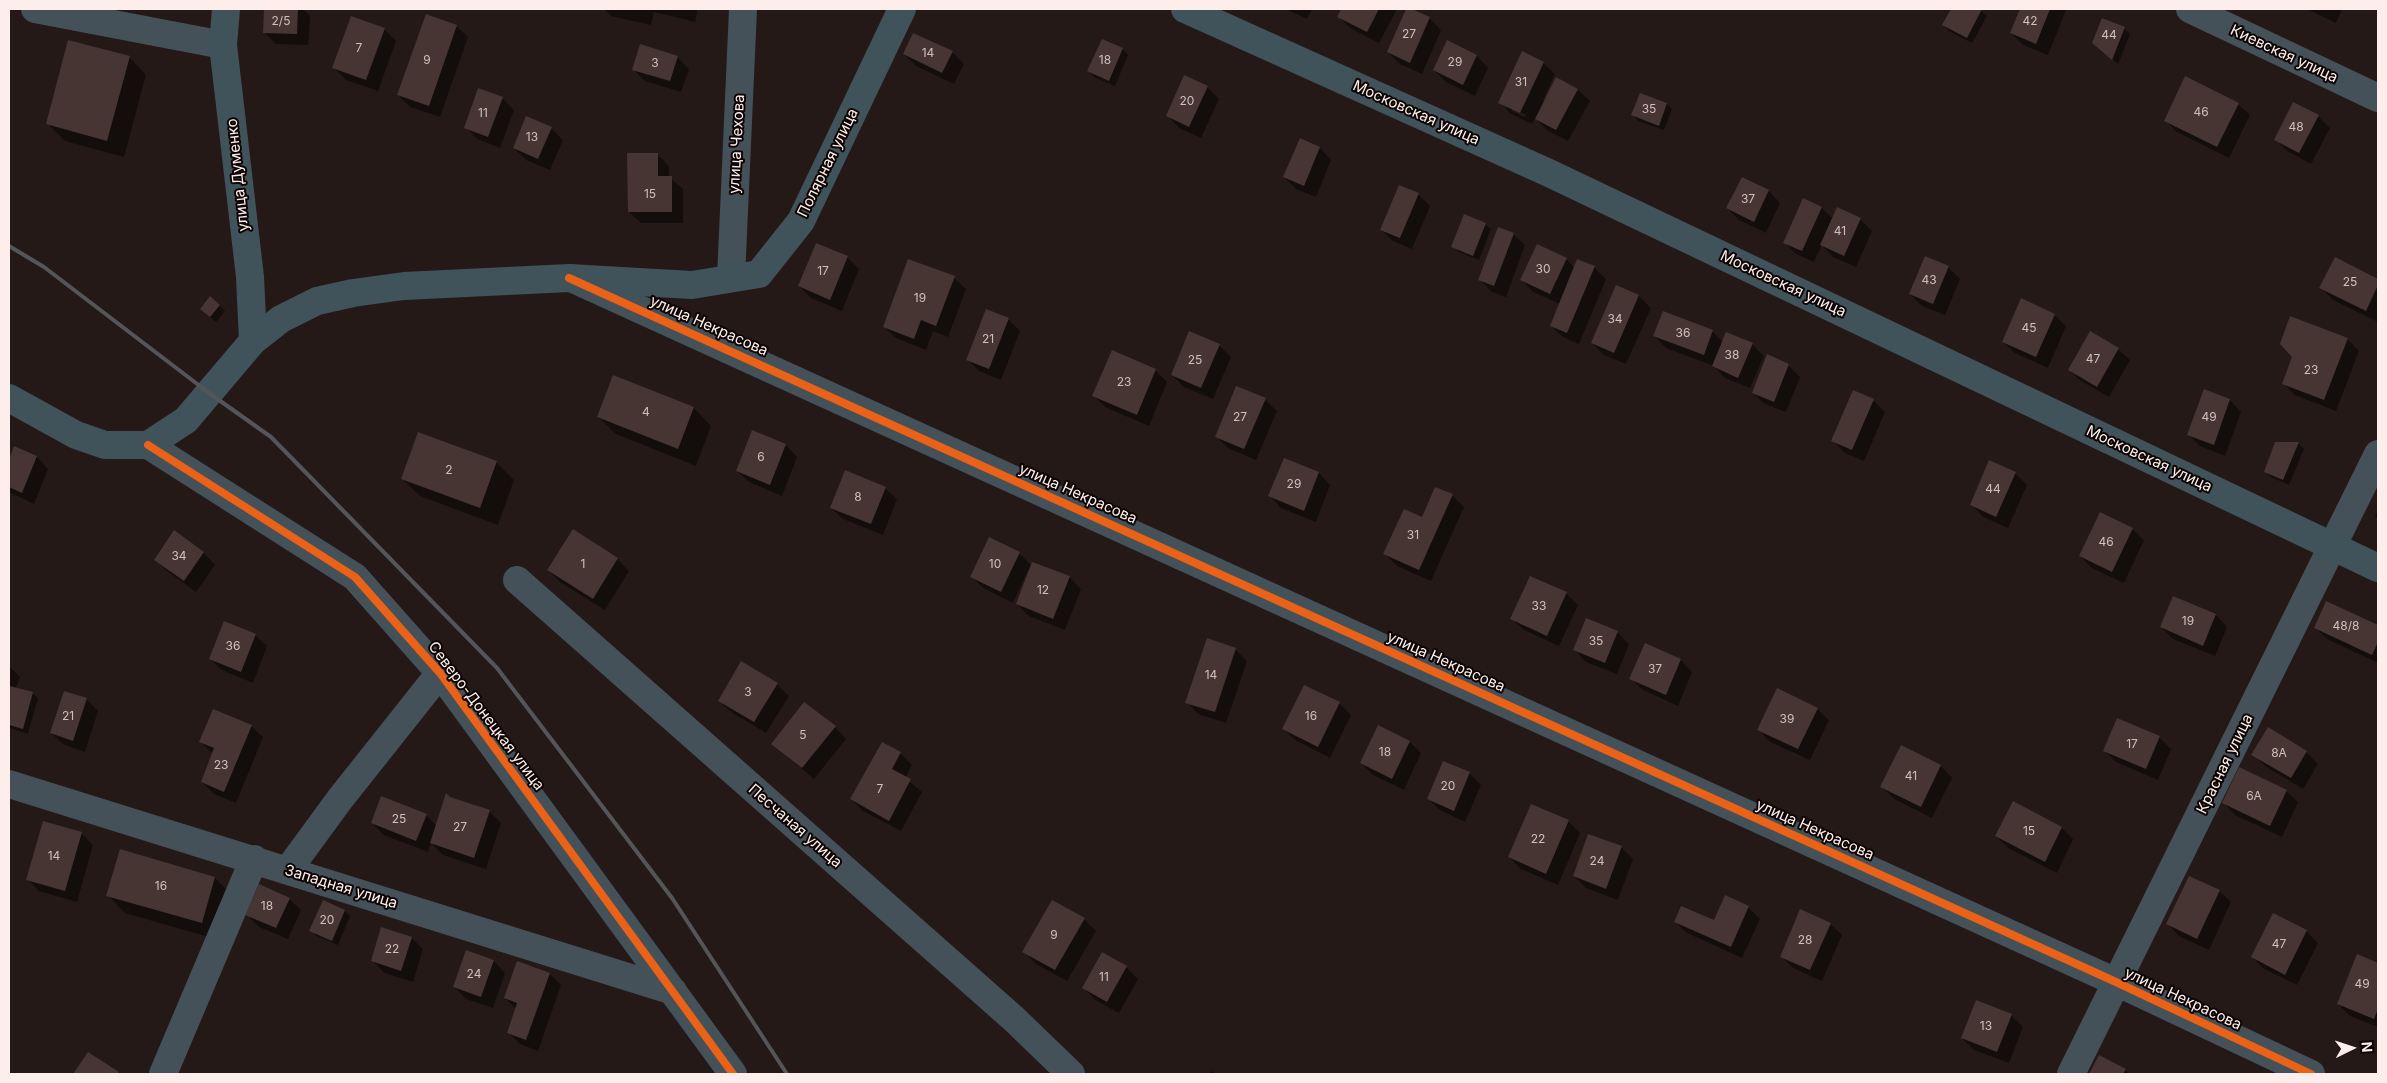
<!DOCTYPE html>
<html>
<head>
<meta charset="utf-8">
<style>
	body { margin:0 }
	#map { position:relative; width:2387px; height:1083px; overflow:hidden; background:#251918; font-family:Inter,sans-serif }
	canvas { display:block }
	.frame { position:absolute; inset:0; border:10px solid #feeeeb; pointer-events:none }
	.north { position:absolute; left:2327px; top:1023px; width:50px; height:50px; -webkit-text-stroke:4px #0d0504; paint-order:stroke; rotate:86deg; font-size:14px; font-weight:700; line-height:20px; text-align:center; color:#feeeeb }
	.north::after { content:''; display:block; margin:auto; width:18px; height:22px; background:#feeeeb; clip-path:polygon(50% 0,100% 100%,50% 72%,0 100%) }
</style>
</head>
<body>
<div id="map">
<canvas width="2387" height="1083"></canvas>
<div class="frame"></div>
<div class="north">N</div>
</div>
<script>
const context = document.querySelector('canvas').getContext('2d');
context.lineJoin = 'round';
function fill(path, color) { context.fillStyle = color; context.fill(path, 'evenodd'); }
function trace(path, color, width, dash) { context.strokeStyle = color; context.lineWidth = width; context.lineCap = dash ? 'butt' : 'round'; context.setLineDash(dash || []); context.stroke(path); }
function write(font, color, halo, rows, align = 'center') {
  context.font = font + ' Inter,sans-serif'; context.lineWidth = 4; context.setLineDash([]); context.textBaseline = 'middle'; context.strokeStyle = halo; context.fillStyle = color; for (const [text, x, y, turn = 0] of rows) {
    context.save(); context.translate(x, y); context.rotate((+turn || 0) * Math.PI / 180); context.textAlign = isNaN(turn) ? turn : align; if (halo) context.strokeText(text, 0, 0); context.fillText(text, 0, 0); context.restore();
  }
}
fill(new Path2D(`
	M266,9H303L310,16L308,45L276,44L264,32Z
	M604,9H698L695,22L654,12L651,25L611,16Z
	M1286,9H1312L1307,19Z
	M1343,9H1397L1379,43L1350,28L1338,16Z
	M1407,9L1429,18L1441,30L1422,74L1400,64L1388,52Z
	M1952,9H1979L1987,16L1972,43L1949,31L1943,25Z
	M2021,9L2066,10L2048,55L2023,45L2011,33Z
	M2307,9H2342L2336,23Z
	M456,26L468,37L440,117L410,107L398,95Z
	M2124,28L2130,34L2118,64L2100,48Z
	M384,29L396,41L378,91L346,80L334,68Z
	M1102,40L1123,49L1128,55L1115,86L1094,77L1089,71Z
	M952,52L964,64L954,84L916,66L904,54Z
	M1477,56L1488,68L1475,96L1446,82L1434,70Z
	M129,57L146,75L124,157L65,141L47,123Z
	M677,57L689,69L681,92L645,81L633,69Z
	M1543,63L1555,74L1543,100L1545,101L1557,79L1578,90L1590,101L1568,141L1548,131L1535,118L1532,124L1511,114L1500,102ZM1512,108L1526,115L1525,117L1512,111Z
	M1207,87L1219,99L1201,138L1179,128L1168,116Z
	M502,98L514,110L500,148L477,139L466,127Z
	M1667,104L1672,109L1664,130L1638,121L1633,115Z
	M2238,104L2250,115L2229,158L2177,132L2165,120Z
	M2318,116L2330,128L2311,164L2287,151L2275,139Z
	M551,128L563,140L550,170L526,160L514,148Z
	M1320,148L1331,160L1316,197L1296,189L1284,177Z
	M657,154L669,166V177L683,189V223H641L629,212Z
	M1742,178L1769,191L1780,203L1766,233L1739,220L1727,208Z
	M1418,194L1430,206L1412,249L1393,241L1381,230Z
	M1803,200L1822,208L1833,219H1860L1872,231L1856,267L1833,257L1822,245L1814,262L1796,254L1784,242Z
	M1485,224L1491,229L1479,260L1459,252L1453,247Z
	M1513,234L1525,245L1506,297L1492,292L1480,280Z
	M817,244L848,258L859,269L842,311L811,298L799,286Z
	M1566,259L1575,268L1594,267L1606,279L1579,344L1563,337L1551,326L1560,304L1533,292L1522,280Z
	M2335,259L2378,280V322L2333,300L2321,288Z
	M1948,267L1960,279L1945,315L1922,306L1910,294Z
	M954,278L966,289L948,337L933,331L926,350L896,338L884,327Z
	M1616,287L1639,296L1651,308L1626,364L1604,355L1592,343Z
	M219,305L225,311L216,322L207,314Z
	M2054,315L2066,326L2048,368L2015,353L2003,342Z
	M1008,319L1020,331L1001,380L979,371L967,359Z
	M1712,331L1723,342L1752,344L1764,356L1750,388L1725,378L1714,366L1666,348L1654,336Z
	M2347,339L2359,351L2336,411L2295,395L2283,383Z
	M1219,345L1231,357L1213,399L1184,387L1172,375Z
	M2118,349L2130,360L2109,397L2081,381L2069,370Z
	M1788,365L1800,377L1786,412L1765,404L1753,393Z
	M1155,370L1167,382L1149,426L1105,407L1094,396Z
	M614,377L694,408L711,426L696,466L616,434L598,417Z
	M2205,391L2230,400L2241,412L2225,456L2200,446L2189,435Z
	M1265,400L1277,411L1256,460L1228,448L1216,436Z
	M1873,400L1885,412L1864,461L1845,453L1833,441Z
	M2298,443L2304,449L2289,485L2271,477L2265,472Z
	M786,445L797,457L782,496L749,482L737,471Z
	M15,448L37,457L48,469L34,504L9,492V462Z
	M1285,459L1319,473L1330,485L1316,522L1281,508L1270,496Z
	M496,462L514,480L498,525L420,496L402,479Z
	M2015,473L2027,485L2008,528L1983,517L1972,505Z
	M885,488L897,499L883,535L843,519L831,508Z
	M1452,495L1464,507L1431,581L1397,566L1385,554L1422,518Z
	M2378,510V519L2375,516Z
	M2132,529L2144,540L2124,583L2092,568L2080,556Z
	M573,531L617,559L629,571L605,610L560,582L548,570Z
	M175,532L204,553L215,565L196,592L167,571L155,559Z
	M1019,553L1032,566L1069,577L1081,589L1065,630L1029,616L1017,604L1030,571L1028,570L1013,603L983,588L972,577Z
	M1566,593L1578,605L1559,646L1524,630L1512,619Z
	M2173,598L2216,615L2227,627L2215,656L2173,639L2161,627Z
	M2327,602L2378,626V663L2327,639L2315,628Z
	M1617,632L1629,644L1617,674L1586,662L1575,650Z
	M255,635L267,646L253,683L222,670L210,659Z
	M1235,649L1247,661L1226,723L1198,714L1187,702Z
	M1681,660L1692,672L1678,706L1643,690L1631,679Z
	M9,666L20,677L16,688L32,693L38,698L28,734L9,728Z
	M777,684L789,696L766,733L731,712L719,701Z
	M86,699L98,711L85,752L63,744L51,733Z
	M1339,703L1351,715L1330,758L1295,740L1283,729Z
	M1817,709L1829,720L1810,760L1770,742L1759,730Z
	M251,726L263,737L236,803L214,794L202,782L213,754L201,742Z
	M835,727L846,739L814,779L773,744Z
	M2159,737L2171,749L2158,780L2116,762L2105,751Z
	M1410,742L1421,753L1404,790L1373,775L1361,763Z
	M2306,752L2318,764L2303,789L2265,766L2253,754Z
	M900,753L912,765L905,778L922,792L901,831L863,811L851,799Z
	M1941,766L1952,778L1932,818L1894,799L1882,787Z
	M1469,773L1481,785L1465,822L1440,810L1428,799Z
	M2286,791L2298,802L2282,837L2235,815L2224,803Z
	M450,799L489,811L501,823L486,869L443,855L431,843L428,852L384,835L372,823L426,815L437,826Z
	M1568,821L1580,833L1558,885L1521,869L1509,857Z
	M2062,828L2073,839L2057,873L2008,848L1996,836Z
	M81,833L93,845L77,902L39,891L27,879Z
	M1589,835L1622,848L1633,859L1618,900L1586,888L1574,876Z
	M121,851L215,878L232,895L219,940L125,913L108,895Z
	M2219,891L2231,902L2209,950L2179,936L2168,924Z
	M289,899L301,910L288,939L259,927L247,915Z
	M1748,907L1760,919L1742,958L1687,933L1675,922H1715Z
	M345,911L350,916L338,945L316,936L311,930Z
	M1084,919L1096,931L1067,981L1036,964L1024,952Z
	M1830,924L1842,935L1822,981L1793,968L1781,956Z
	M2306,931L2318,943L2297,985L2264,969L2252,957Z
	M411,938L423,949L413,982L384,973L373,961Z
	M2358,956L2378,965V1027L2350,1016L2338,1004Z
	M494,961L505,973L493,1008L466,999L454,987Z
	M1126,967L1138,979L1119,1013L1095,1000L1084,988Z
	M550,974L561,985L538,1051L520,1044L508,1032L516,1009L505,998Z
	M2011,1015L2023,1027L2009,1063L1974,1050L1962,1038Z
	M2100,1057L2125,1070L2129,1074H2091Z
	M1211,1071L1217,1074H1209Z`), '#0007');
fill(new Path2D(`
	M264,9H298L297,34L263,33Z
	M1341,9H1379L1367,32L1337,17Z
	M1406,9H1412L1430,17L1410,63L1387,52Z
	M1951,9H1982L1967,38L1942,25Z
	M2020,9H2050L2036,44L2010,33Z
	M426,14L457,25L429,106L397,95Z
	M351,16L385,28L366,80L332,68Z
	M2102,18L2125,27L2112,60L2092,43Z
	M913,33L953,51L942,73L903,54Z
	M1102,39L1123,48L1109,81L1087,71Z
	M68,40L130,56L107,141L46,124Z
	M1447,40L1477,55L1463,85L1433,70Z
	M640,44L678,56L670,81L632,70Z
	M1522,51L1544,62L1520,113L1498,103Z
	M1184,75L1208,86L1189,127L1166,116Z
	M2185,76L2239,103L2217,147L2164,121Z
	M1556,77L1578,89L1556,130L1535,119Z
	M478,88L503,97L488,137L464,128Z
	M1640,93L1667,103L1659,126L1631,115Z
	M2293,102L2319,115L2299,153L2274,140Z
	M526,116L552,127L538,159L513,148Z
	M1300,138L1320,147L1304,186L1283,177Z
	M627,153H658V176H672V212H628Z
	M1742,177L1769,190L1754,222L1726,208Z
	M1399,185L1419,193L1400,238L1380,230Z
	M1803,198L1822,207L1802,251L1783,243Z
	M1837,207L1861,218L1844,256L1820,245Z
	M1464,214L1486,223L1473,256L1451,247Z
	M1498,227L1514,233L1494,286L1478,280Z
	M816,243L848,256L830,300L798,286Z
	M1537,244L1567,258L1550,294L1520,280Z
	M1925,256L1949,266L1933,304L1909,294Z
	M2335,257L2378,279V285L2366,311L2319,288Z
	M908,259L955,276L936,326L921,320L914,339L883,327Z
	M1577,259L1595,266L1567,333L1550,326Z
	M1616,285L1639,295L1614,353L1591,343Z
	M210,296L220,305L210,317L200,309Z
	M2021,298L2055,314L2036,357L2002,342Z
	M986,309L1009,318L989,369L966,360Z
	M1663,311L1713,330L1704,355L1653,336Z
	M2290,316L2348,338L2324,400L2282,384L2292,357L2280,344Z
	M1189,331L1220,344L1201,388L1171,375Z
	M2090,331L2119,348L2097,387L2068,370Z
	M1726,332L1753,343L1738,378L1712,366Z
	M1112,350L1156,369L1137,415L1092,396Z
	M1767,354L1789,364L1774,402L1752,393Z
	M613,375L694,407L678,449L597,417Z
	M1236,386L1266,398L1244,449L1215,437Z
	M2204,389L2230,399L2214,445L2187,435Z
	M1853,390L1874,399L1852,450L1831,441Z
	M752,430L786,444L770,485L736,471Z
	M418,432L497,461L480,508L401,479Z
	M2275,442H2299L2283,480L2264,472Z
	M14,446L37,456L22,493L9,487V459Z
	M1284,458L1319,472L1304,511L1268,496Z
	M1989,460L2016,472L1996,517L1970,505Z
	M845,470L886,487L871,524L830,508Z
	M1435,487L1453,494L1419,570L1383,554L1404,509L1422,517Z
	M2100,512L2133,528L2112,572L2079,556Z
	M573,529L618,558L593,599L547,570Z
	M174,530L204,552L184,581L154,560Z
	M989,537L1020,552L1001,592L970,577Z
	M1032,562L1070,576L1053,619L1016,604Z
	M1530,576L1567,592L1547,636L1510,619Z
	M2173,596L2216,614L2203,646L2160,627Z
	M2326,601L2378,625V642L2372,655L2314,628Z
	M1586,618L1618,631L1605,663L1573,650Z
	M224,621L256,634L241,672L209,659Z
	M1207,638L1236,648L1215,712L1185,703Z
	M1645,643L1681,659L1666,695L1629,679Z
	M741,661L778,683L754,722L718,701Z
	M1304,685L1340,702L1318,747L1282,729Z
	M10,686L33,692L23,729L9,725Z
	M1777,688L1818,708L1798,749L1757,730Z
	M64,691L87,698L73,741L50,733Z
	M804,702L836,726L802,768L771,744Z
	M213,709L252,725L224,792L201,782L214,748L199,742Z
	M2117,718L2160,736L2146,769L2103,751Z
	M1378,725L1410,741L1392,779L1360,763Z
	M2268,727L2307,751L2291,778L2251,755Z
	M882,742L901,752L892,769L911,779L889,821L850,799Z
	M1901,745L1941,765L1921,807L1880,787Z
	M1443,761L1470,772L1454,811L1427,799Z
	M2239,767L2287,790L2270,826L2222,803Z
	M446,793L450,797L490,810L474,858L430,843Z
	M381,796L427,814L416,841L371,823Z
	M2013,801L2062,827L2045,862L1995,836Z
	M1531,804L1569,820L1546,874L1508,857Z
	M43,821L82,832L65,891L26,880Z
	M1588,834L1622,846L1606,889L1573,876Z
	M120,849L215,877L202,923L106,896Z
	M2189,876L2220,890L2197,939L2166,924Z
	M259,884L290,898L276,928L245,915Z
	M1725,895L1749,906L1731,947L1674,922L1681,906L1714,920Z
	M323,900L345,910L332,941L309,931Z
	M1052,900L1085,918L1055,970L1022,952Z
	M1800,909L1831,923L1810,970L1780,957Z
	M2273,913L2307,930L2285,975L2251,957Z
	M381,927L412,937L401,971L371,961Z
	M466,950L494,960L481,997L453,987Z
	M1102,952L1127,966L1107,1002L1082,988Z
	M2357,954L2378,963V1009L2374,1019L2337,1004Z
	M517,961L550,973L526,1040L507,1033L517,1003L504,998Z
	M1976,1000L2012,1014L1997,1052L1961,1038Z
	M88,1052L119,1072L117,1074H73Z
	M2099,1055L2126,1069L2123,1074H2089Z`), '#463532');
trace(new Path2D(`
	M35,9L223,45
	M2190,9L2378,98
	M571,278L2116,982L2311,1074
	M731,278L743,9
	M148,445L355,577L440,673L733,1074
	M517,580L1014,1019L1071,1074
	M9,784L673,991
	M288,870L340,799L440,673
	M163,1074L254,859
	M2071,1074L2378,454`), '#455158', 28);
trace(new Path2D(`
	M226,9L223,45L250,277L253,341
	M1185,9L1549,173L2378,568
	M9,398L76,435L105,445H148L186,420L253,341L281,319L317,301L353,293L404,286L569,278L692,285L759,274L801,221L902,9`), '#40525a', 28);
trace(new Path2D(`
	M9,246L44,267L209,393L271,437L497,668L672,898L787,1074`), '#535559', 4);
trace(new Path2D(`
	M569,278L2116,982L2311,1074
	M148,445L355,577L440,673L733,1074`), '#ea6118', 8);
write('12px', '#d0c0bd', null, [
	["2/5",281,21],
	["42",2030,21],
	["27",1409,34],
	["44",2109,35],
	["7",359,48],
	["14",928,53],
	["9",427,60],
	["18",1105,60],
	["29",1455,62],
	["3",655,63],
	["31",1521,82],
	["20",1187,101],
	["35",1649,109],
	["46",2201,112],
	["11",483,113],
	["48",2296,127],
	["13",532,137],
	["15",650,194],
	["37",1748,199],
	["41",1840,231],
	["30",1543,269],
	["17",823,271],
	["43",1929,280],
	["25",2350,282],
	["19",920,298],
	["34",1615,319],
	["45",2029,328],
	["36",1683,333],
	["21",988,339],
	["38",1732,355],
	["47",2093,359],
	["25",1195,360],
	["23",2311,370],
	["23",1124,382],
	["4",646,412],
	["27",1240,417],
	["49",2209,417],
	["6",761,457],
	["2",449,470],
	["29",1294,484],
	["44",1993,489],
	["8",858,497],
	["31",1413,535],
	["46",2106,542],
	["34",179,556],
	["1",583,564],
	["10",995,564],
	["12",1043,590],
	["33",1539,606],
	["19",2188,621],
	["48/8",2346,626],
	["35",1596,641],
	["36",233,646],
	["37",1655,669],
	["14",1211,675],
	["3",748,692],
	["21",68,716],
	["16",1311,716],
	["39",1787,719],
	["5",803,735],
	["17",2132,744],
	["18",1385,752],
	["8А",2279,753],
	["23",221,765],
	["41",1911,776],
	["20",1448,786],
	["7",880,789],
	["6А",2254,796],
	["25",399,819],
	["27",460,827],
	["15",2029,831],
	["22",1538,839],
	["14",54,856],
	["24",1597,861],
	["16",161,886],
	["18",267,906],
	["20",327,920],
	["9",1054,935],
	["28",1805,940],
	["47",2279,944],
	["22",392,949],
	["24",474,974],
	["11",1104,977],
	["49",2362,984],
	["13",1986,1026]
]);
write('15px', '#feeeeb', '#0d0504', [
	["Киевская улица",2284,54,25],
	["Московская улица",1416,113,24],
	["улица Чехова",737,144,-87],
	["Полярная улица",828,163,-64],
	["улица Думенко",238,175,-96],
	["Московская улица",1783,284,25],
	["улица Некрасова",709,326,24],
	["Московская улица",2149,459,25],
	["улица Некрасова",1078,494,24],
	["улица Некрасова",1446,662,24],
	["Северо-Донецкая улица",486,716,53],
	["Красная улица",2225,764,-64],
	["Песчаная улица",795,826,41],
	["улица Некрасова",1815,830,24],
	["Западная улица",341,887,17],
	["улица Некрасова",2183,999,25]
]);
</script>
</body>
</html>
